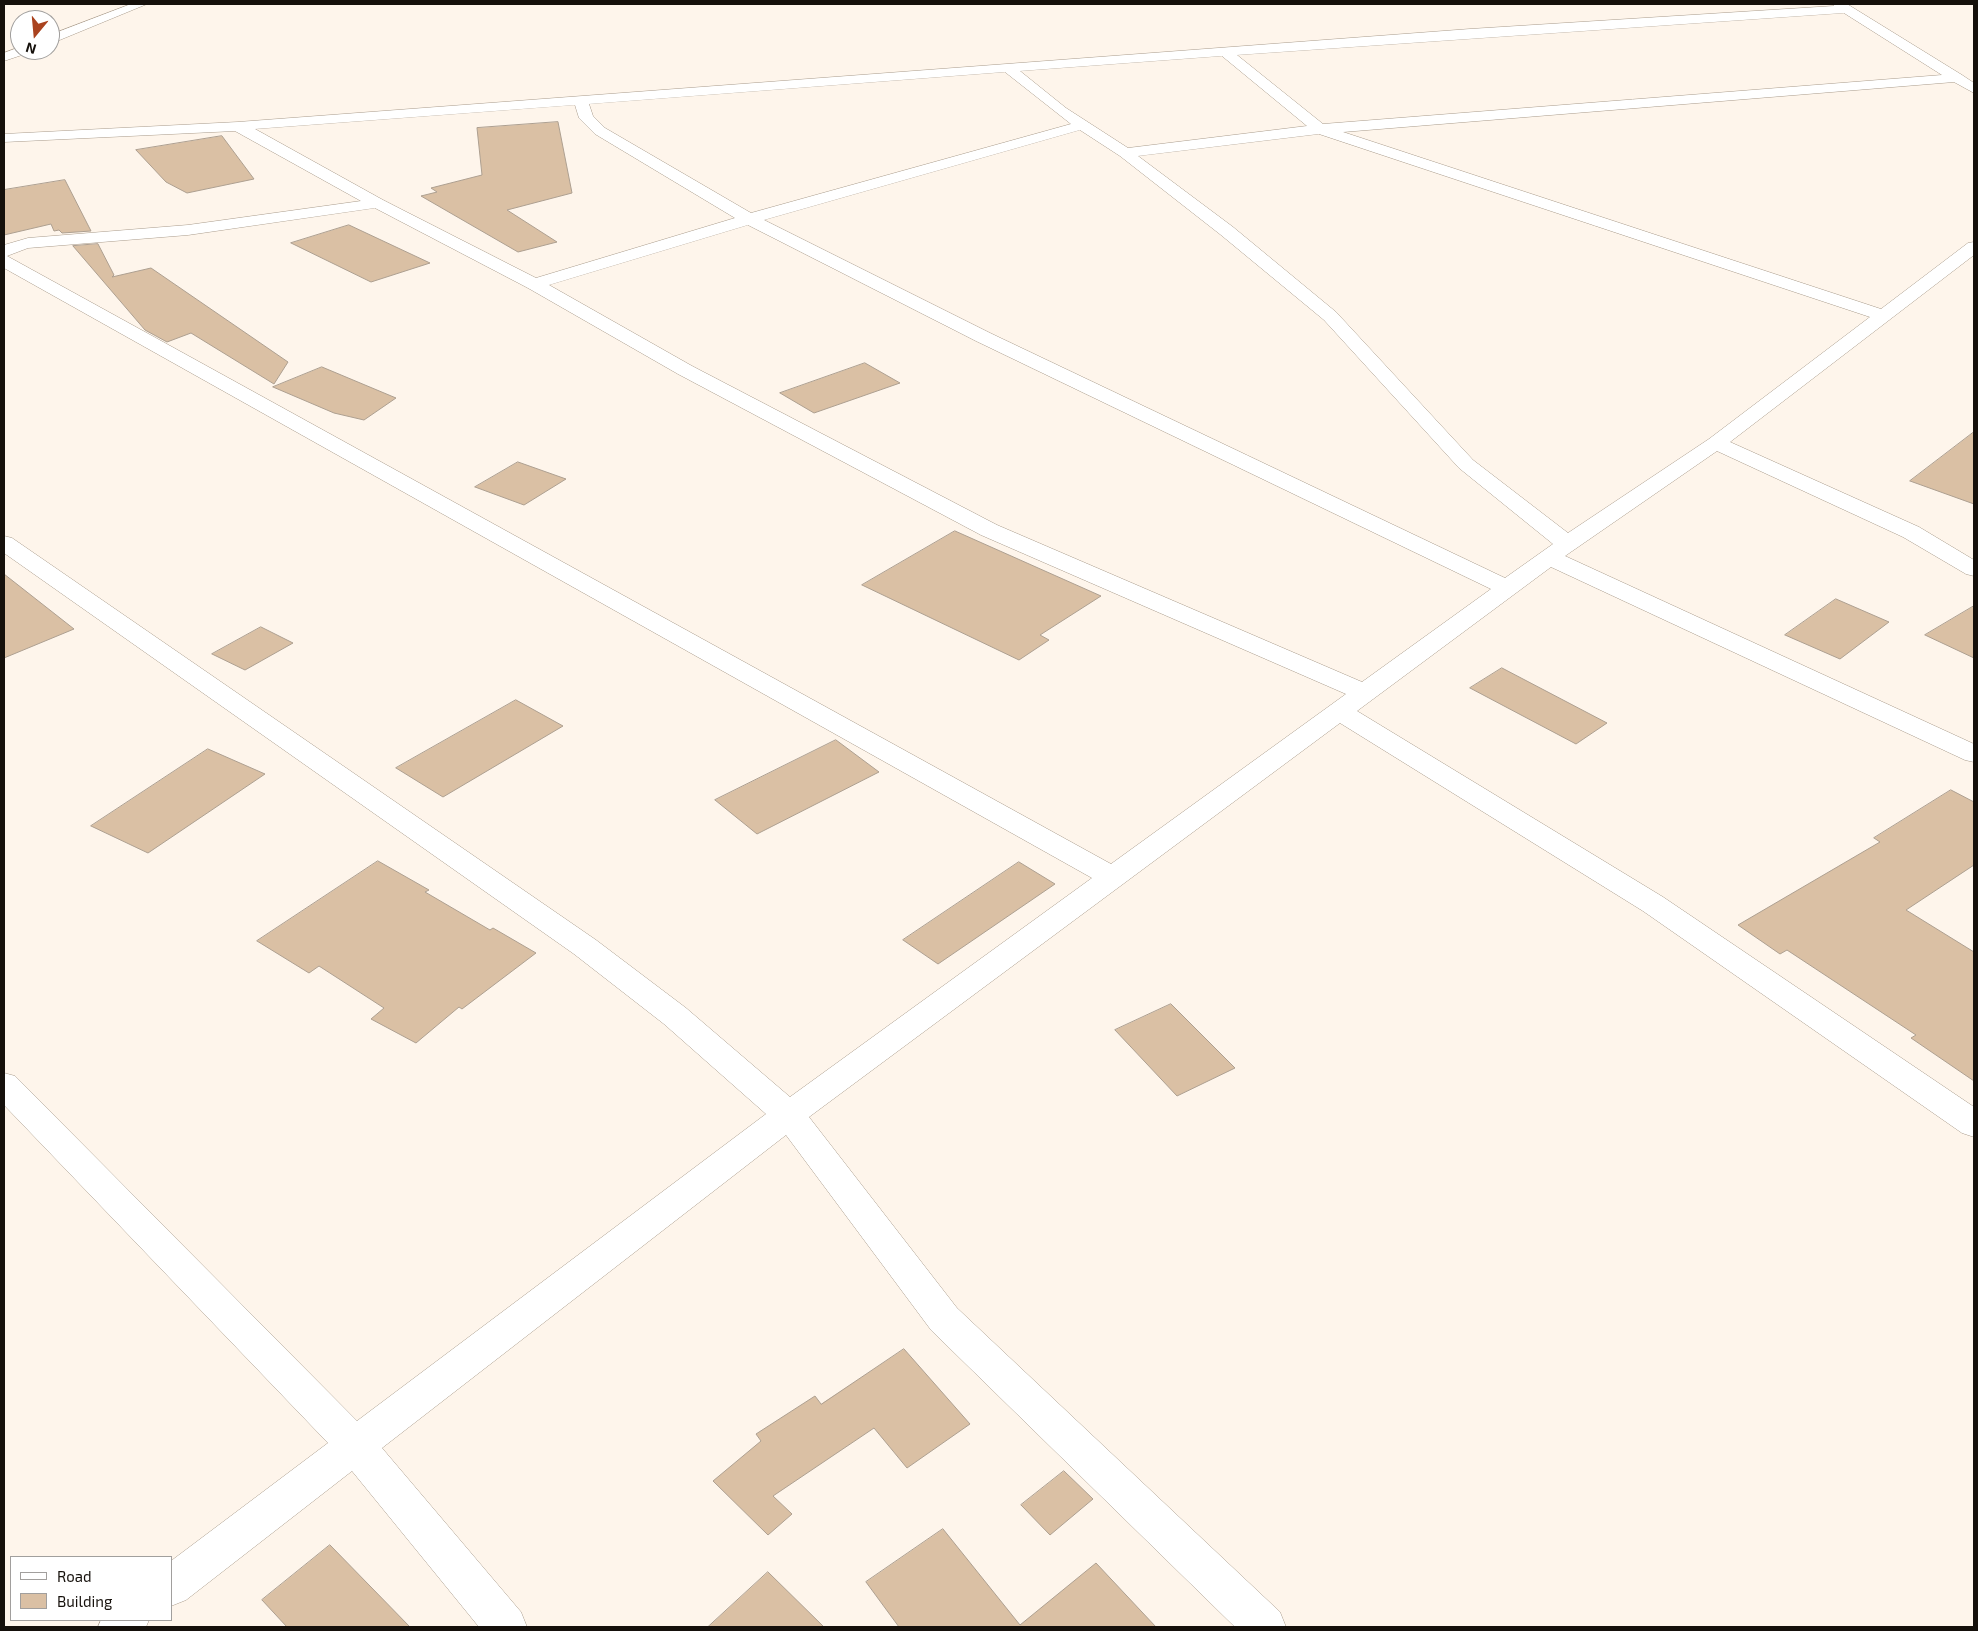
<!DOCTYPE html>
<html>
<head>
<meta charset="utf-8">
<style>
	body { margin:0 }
	#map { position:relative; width:1978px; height:1631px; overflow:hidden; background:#fef5eb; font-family:"Exo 2",sans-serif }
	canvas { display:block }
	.frame { position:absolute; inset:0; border:5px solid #15100b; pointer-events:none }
	.legend { position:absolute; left:10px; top:1556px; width:162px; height:65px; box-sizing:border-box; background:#fff; border:1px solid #a19f9d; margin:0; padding:6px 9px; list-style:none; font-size:15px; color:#15100b }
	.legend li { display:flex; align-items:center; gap:10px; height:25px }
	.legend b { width:25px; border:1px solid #a19f9d }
	.north { position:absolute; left:10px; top:10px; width:50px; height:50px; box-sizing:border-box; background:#fff; border:1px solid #a19f9d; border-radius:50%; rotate:197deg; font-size:14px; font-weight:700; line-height:20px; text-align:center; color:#15100b }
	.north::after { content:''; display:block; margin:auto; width:18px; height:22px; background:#aa431f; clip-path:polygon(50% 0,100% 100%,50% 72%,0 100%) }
</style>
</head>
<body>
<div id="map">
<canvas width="1978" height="1631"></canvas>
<div class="frame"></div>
<ul class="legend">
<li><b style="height:6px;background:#fff"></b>Road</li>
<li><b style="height:14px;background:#dac0a4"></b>Building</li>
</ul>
<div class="north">N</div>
</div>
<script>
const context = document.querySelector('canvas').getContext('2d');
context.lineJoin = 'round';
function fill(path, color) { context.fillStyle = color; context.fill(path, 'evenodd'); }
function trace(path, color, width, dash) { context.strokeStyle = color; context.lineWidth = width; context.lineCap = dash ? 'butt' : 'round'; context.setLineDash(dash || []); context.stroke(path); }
const building = new Path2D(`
	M558,122L572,193L507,210L557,242L518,252L421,196L437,192L431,188L482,175L477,128Z
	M222,136L254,179L187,193L166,182L136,150Z
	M65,180L91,231L62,233L59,230L54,231L51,224L4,235V190Z
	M349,225L430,263L371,282L291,243Z
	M98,244L114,275L112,277L151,268L288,362L274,384L191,333L167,342L145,330L73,246Z
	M865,363L900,383L814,413L780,393Z
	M322,367L396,398L364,420L334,413L273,387Z
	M1974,432V504L1910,481Z
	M518,462L566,479L524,505L475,487Z
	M955,531L1101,596L1040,635L1049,640L1019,660L862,585Z
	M4,574L74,629L4,658Z
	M1836,599L1889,622L1840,659L1785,635Z
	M1974,606V658L1925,635Z
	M261,627L293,643L245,670L212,654Z
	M1502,668L1607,723L1576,744L1470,688Z
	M516,700L563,726L443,797L396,768Z
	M836,740L879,772L757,834L715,800Z
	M208,749L265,774L148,853L91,826Z
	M1951,790L1974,802V865L1906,910L1974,952V1081L1911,1038L1916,1035L1787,950L1780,954L1738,925L1880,842L1874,838Z
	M378,861L429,890L425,892L490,930L493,928L536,953L462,1009L459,1007L416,1043L371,1019L384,1008L319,966L309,973L257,941Z
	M1019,862L1055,884L938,964L903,940Z
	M1171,1004L1235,1068L1177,1096L1115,1030Z
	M904,1349L970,1424L907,1468L874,1428L773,1496L792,1514L768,1535L713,1481L761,1441L756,1434L815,1396L821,1404Z
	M1064,1471L1093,1499L1050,1535L1021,1505Z
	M943,1529L1020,1625L1096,1563L1156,1627H899L866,1582Z
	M330,1545L410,1627H287L262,1600Z
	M768,1572L824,1627H708Z`);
fill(building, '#dac0a4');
trace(building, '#ad9f90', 1);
const minor = new Path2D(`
	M131,4H147L50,44V35Z
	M1833,4H1847L1962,75L1974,83V93L1954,82L1343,132L1881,309L1968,243L1974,242V255L1730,442L1919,527L1974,560V576L1966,574L1903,537L1717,451L1565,556L1974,744V762L1965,760L1551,567L1357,711L1663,897L1974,1107V1137L1962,1133L1643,911L1340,723L809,1117L957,1308L1280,1612L1286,1627H1235L931,1330L786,1135L382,1448L521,1612L527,1627H479L352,1471L186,1600L171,1606V1561L328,1443L4,1105V1073L15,1076L357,1421L766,1114L664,1024L574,954L4,553V536L12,538L596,940L686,1008L790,1097L1092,878L4,268V245L28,238L188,225L361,201L235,131L4,142V134L238,122L1470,29L1834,6ZM1844,13L1942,75L1323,124L1237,55ZM1222,56L1307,126L1128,148L1066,108L1020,71ZM1005,72L1071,124L751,213L605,128L593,116L589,104ZM575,105L579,118L595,134L735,218L536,278L383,200L255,129ZM1080,130L1120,156L1221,235L1324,320L1459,468L1553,544L1505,578L990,333L764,220ZM1319,134L1870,317L1709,439L1568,533L1473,460L1336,312L1233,227L1138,156ZM375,208L528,288L678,374L981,535L1346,694L1111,864L7,256L28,248L188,235ZM748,225L976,341L1491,589L1362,682L997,525L692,366L549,285Z
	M20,47V50H30L28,53L4,61V53Z
	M101,1620H149L146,1627H98Z`);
trace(minor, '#a99b8b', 1);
fill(minor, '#fff');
</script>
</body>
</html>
